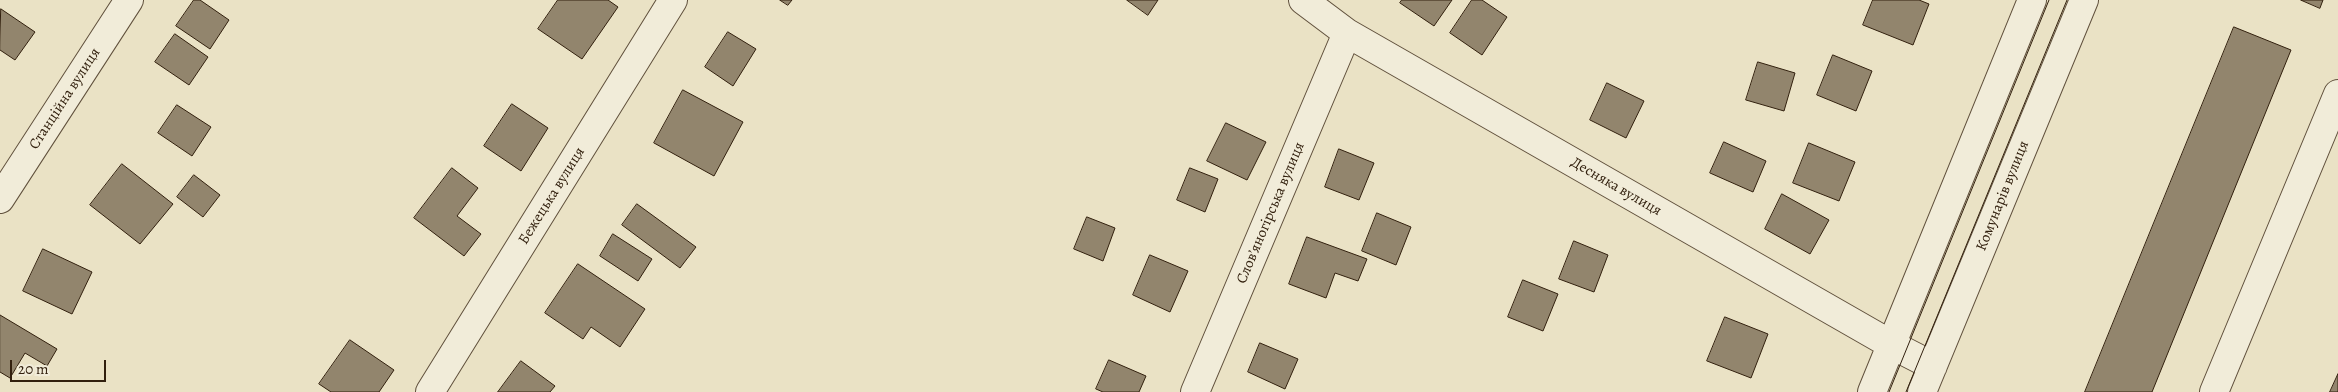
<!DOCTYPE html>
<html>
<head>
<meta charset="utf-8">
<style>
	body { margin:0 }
	#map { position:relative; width:2338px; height:392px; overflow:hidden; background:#eae2c5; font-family:Alegreya,serif }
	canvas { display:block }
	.scale { position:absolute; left:10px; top:360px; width:96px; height:22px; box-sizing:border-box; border:2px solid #32200e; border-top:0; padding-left:6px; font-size:15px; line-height:18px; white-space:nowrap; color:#32200e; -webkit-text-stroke:4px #f1ecd9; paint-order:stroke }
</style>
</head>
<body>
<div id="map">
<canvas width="2338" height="392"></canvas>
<div class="scale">20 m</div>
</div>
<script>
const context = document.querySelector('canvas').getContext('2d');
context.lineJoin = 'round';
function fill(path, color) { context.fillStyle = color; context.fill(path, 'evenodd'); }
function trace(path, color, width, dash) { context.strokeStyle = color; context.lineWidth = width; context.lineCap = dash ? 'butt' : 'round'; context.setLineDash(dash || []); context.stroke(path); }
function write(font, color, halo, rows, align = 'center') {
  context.font = font + ' Alegreya,serif'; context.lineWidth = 5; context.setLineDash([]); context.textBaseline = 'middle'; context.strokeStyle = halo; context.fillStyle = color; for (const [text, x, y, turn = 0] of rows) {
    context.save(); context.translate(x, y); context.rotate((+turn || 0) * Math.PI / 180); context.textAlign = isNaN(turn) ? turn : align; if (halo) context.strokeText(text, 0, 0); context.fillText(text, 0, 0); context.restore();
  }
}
const building = new Path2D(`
	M194,0H200L229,20L210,49L176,26Z
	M558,0H608L618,7L582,59L538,29Z
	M780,0H792L788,5Z
	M1127,0H1158L1148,15Z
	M1402,0H1452L1434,26L1400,3Z
	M1472,0H1482L1507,17L1482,55L1450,33Z
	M1873,0H1919L1929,4L1913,45L1863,25Z
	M2301,0H2323L2320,8Z
	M1,9L35,32L15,60L0,50Z
	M2234,27L2291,50L2152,392H2085Z
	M728,32L756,49L733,86L705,67Z
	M175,34L208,57L189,85L155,62Z
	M1833,55L1872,71L1856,111L1817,95Z
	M1758,62L1795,73L1784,111L1746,100Z
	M1607,83L1644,101L1626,138L1590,120Z
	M683,90L743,122L714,176L654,143Z
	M512,104L548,128L521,171L484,146Z
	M177,105L211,127L192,156L158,133Z
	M1226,123L1266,142L1247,180L1207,161Z
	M1724,142L1766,161L1753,192L1710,173Z
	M1809,143L1855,162L1839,201L1793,183Z
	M1339,149L1374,163L1359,200L1325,187Z
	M122,164L173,204L140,244L90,205Z
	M452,168L478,188L457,216L481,234L464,256L414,218Z
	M1190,168L1218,179L1205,212L1177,200Z
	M194,175L220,195L203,217L177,197Z
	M1782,194L1829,220L1810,254L1765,229Z
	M637,204L696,247L680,268L622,225Z
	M1377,213L1411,227L1396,265L1362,251Z
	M1087,217L1115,228L1103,261L1074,249Z
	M613,234L652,259L638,281L600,256Z
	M1307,237L1367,259L1358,281L1335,273L1326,298L1289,284Z
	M1574,241L1608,255L1594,292L1559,279Z
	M43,249L92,272L72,314L23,291Z
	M1150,255L1188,271L1170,312L1133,295Z
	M578,264L645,309L620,347L591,327L583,339L545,313Z
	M1523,280L1558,294L1543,331L1508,317Z
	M0,315L57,349L47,366L25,353L10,378L0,372Z
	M1725,317L1768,334L1751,378L1707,361Z
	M350,340L394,370L379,392H331L319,384Z
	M1260,343L1298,359L1285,389L1248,372Z
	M1109,360L1146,376L1139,392H1103L1096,389Z
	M521,361L555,386L550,392H498Z
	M2338,374V392H2330Z`);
fill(building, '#92856d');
trace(building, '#32200e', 1);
const minor = new Path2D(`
	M1303,0L1347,33L1892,345L1933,366
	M0,199L129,0
	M430,392L673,0
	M1195,392L1347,33
	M1872,392L2032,0
	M1922,392L2084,0
	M2214,392L2338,94`);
trace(minor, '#60503c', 30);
trace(minor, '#f1ecd9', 28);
trace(new Path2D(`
	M1889,392L2049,0
	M1906,392L2067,0`), '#32200e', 1);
write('15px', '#32200e', '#f1ecd9', [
	["Станційна вулиця",65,99,-57],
	["Десняка вулиця",1616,187,30],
	["Бежецька вулиця",552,196,-58],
	["Комунарів вулиця",2003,196,-68],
	["Слов’яногірська вулиця",1271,213,-67]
]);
</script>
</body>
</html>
